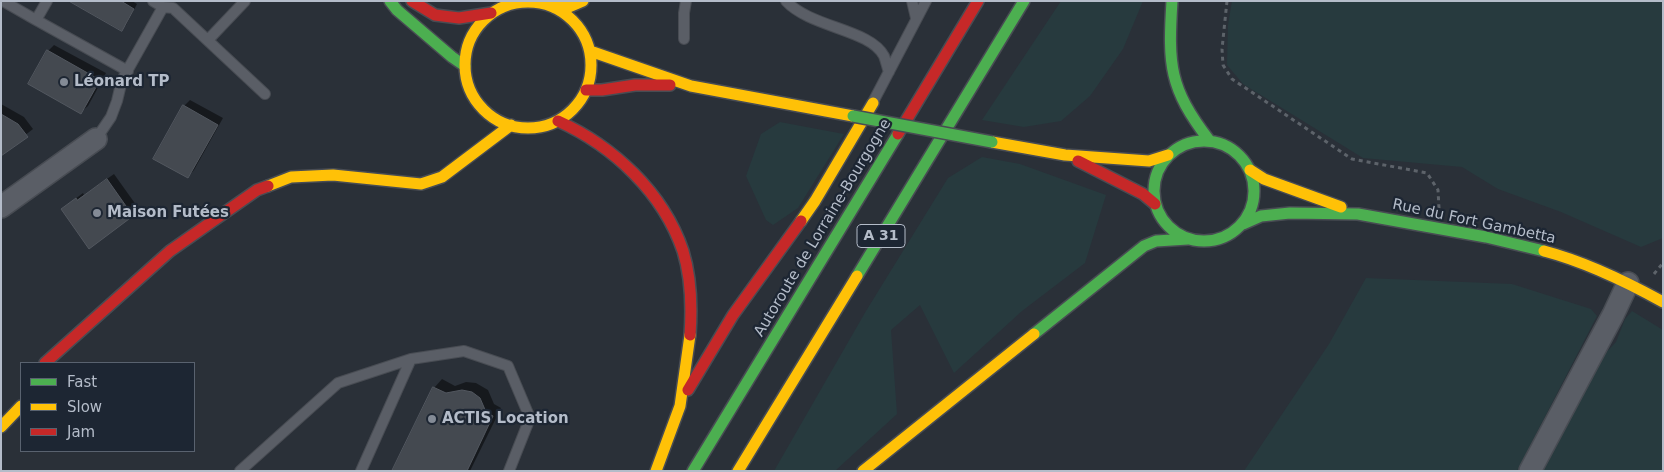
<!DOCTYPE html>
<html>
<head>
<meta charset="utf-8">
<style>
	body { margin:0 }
	#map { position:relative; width:1664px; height:472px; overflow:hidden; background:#2a3038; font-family:"DejaVu Sans",sans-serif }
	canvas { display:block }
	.frame { position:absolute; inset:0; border:2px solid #b4bcc9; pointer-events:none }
	.legend { position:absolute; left:20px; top:362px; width:175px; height:90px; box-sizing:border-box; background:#1d2633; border:1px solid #59626f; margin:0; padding:6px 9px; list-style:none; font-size:15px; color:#b4bcc9 }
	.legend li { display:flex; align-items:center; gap:10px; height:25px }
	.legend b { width:25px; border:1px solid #59626f }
</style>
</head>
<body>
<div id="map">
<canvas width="1664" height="472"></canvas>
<div class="frame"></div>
<ul class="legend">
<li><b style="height:6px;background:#4caf50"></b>Fast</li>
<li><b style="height:6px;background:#ffc107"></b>Slow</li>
<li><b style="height:6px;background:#c62828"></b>Jam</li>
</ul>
</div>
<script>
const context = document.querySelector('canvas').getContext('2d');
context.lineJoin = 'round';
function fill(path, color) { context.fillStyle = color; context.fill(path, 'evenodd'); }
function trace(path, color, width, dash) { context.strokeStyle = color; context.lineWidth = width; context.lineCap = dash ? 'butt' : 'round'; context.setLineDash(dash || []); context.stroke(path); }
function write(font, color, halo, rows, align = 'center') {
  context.font = font + ' "DejaVu Sans",sans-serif'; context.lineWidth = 4.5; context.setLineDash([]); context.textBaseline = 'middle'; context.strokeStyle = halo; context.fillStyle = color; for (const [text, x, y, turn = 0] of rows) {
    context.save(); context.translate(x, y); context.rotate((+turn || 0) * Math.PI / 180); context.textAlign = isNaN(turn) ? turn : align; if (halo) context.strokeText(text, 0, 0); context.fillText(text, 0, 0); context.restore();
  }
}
fill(new Path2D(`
	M1061,1H1143L1123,49L1090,96L1061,121L1024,127L982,120Z
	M1232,1H1663V238L1641,247L1561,212L1498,189L1462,167L1363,158L1243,84L1227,65L1228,25Z
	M780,122L844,134L798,208L773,225L766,220L746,176L761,134Z
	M982,157L1020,164L1106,195L1085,263L1022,311L954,373L920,305L891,330L897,414L835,471H774L866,311L948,178Z
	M1366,278L1512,284L1591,309L1597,316L1517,471H1244L1329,344Z
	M1632,311L1663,330V471H1541L1595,364L1616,342L1625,319Z`), '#273a3e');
fill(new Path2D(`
	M90,1H132L137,4L126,25L122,29Z
	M54,45L106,73L88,106L81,112L48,51Z
	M190,100L223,118L194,170L188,177L184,106Z
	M1,104L24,117L33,129L1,154Z
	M114,174L139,209L132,215L62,209L83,193L84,195Z
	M442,379L455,386L466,382L476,383L488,390L494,404L501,408L470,471H393L434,388Z`), '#0007');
const building = new Path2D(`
	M69,1H121L134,9L122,31Z
	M47,50L100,80L81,114L28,84Z
	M183,105L218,125L188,178L153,159Z
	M1,114L18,124L28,137L1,156Z
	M107,179L133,216L89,249L61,209L76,198L77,200Z
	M433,387L446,393L462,390L472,392L480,398L486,412L493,416L467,471H392Z`);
fill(building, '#444950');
trace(building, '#52575f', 1);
const lane = new Path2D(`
	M3,1L36,20
	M47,1L36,20L128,71
	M786,1C811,28 870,29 884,56C886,61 887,67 889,72
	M912,1L916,18
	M163,7L173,8L265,94
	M684,39V13L686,1
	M208,40L245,1
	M873,102L926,1
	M96,139L111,117L117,101L122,80L163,7L153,1
	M240,471L338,383L411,359L464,351L508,366L530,418L509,471
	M361,471L411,359`);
const street = new Path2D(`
	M1,207L96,139
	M1530,471L1613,315L1628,283`);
const fast = new Path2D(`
	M390,1L397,10L452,57L465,66
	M1172,1C1168,65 1169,88 1209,140
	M1154 191a50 50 0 1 1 100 0a50 50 0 1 1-100 0Z
	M1243,224L1261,216L1290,213L1358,214L1486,237L1544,251
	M857,276L1024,1
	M1034,334L1144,246L1156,241L1188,239
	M693,471L898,134`);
const slow = new Path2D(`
	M465 65a63 63 0 1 1 126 0a63 63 0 1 1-126 0Z
	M553,6L569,7L583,1
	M590,51L691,86L853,116
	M992,142L1065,155L1149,161L1168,155
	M1250,170L1264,179L1341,207
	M268,186L291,177L333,175L421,184L442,177L511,125
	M801,221L815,201L873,103
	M1544,251C1586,262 1625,281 1663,302
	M1,427L21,406
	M656,471L680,406L690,335
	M738,471L857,276
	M863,471L1034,334`);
const jam = new Path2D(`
	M412,1L435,15L459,18L491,13
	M586,90H602L635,85H670
	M558,121C613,146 663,192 683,251C691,277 692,307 690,335
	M898,134L978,1
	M1078,161L1143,194L1155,204
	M45,363L170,251L257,190L268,186
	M688,390L733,315L801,221`);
trace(lane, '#484c53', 12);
trace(street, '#484c53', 24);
trace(fast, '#484c53', 14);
trace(slow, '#484c53', 14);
trace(jam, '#484c53', 14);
trace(new Path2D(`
	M1227,1L1222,49L1223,65L1232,79L1352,159L1427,173L1438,190L1439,208
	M1654,274L1663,263`), '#5d636a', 3, [4, 4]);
trace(lane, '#5a5e66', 10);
trace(street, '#5a5e66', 21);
trace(fast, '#4caf50', 11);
trace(slow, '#ffc107', 11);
trace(jam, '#c62828', 11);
const fastBridge = new Path2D(`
	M853,116L992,142`);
trace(fastBridge, '#484c53', 14, []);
trace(fastBridge, '#4caf50', 11);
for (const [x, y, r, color] of [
	[64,82,5,"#848b96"],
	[97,213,5,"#848b96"],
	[432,419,5,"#848b96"]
]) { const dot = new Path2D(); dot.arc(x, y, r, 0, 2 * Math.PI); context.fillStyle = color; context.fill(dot); trace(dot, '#1d2633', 2); }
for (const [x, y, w] of [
	[881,236,48]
]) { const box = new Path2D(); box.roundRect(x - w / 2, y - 11.5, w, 23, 4); context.fillStyle = '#1d2633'; context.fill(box); trace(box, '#b4bcc9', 1); }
write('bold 14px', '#b4bcc9', null, [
	["A 31",881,236]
]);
write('bold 15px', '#b4bcc9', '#1d2633', [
	["Léonard TP",74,82],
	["Maison Futées",107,213],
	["ACTIS Location",442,419]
], 'left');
write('15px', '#b4bcc9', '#1d2633', [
	["Rue du Fort Gambetta",1474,222,12],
	["Autoroute de Lorraine-Bourgogne",823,228,-59]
]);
</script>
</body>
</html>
